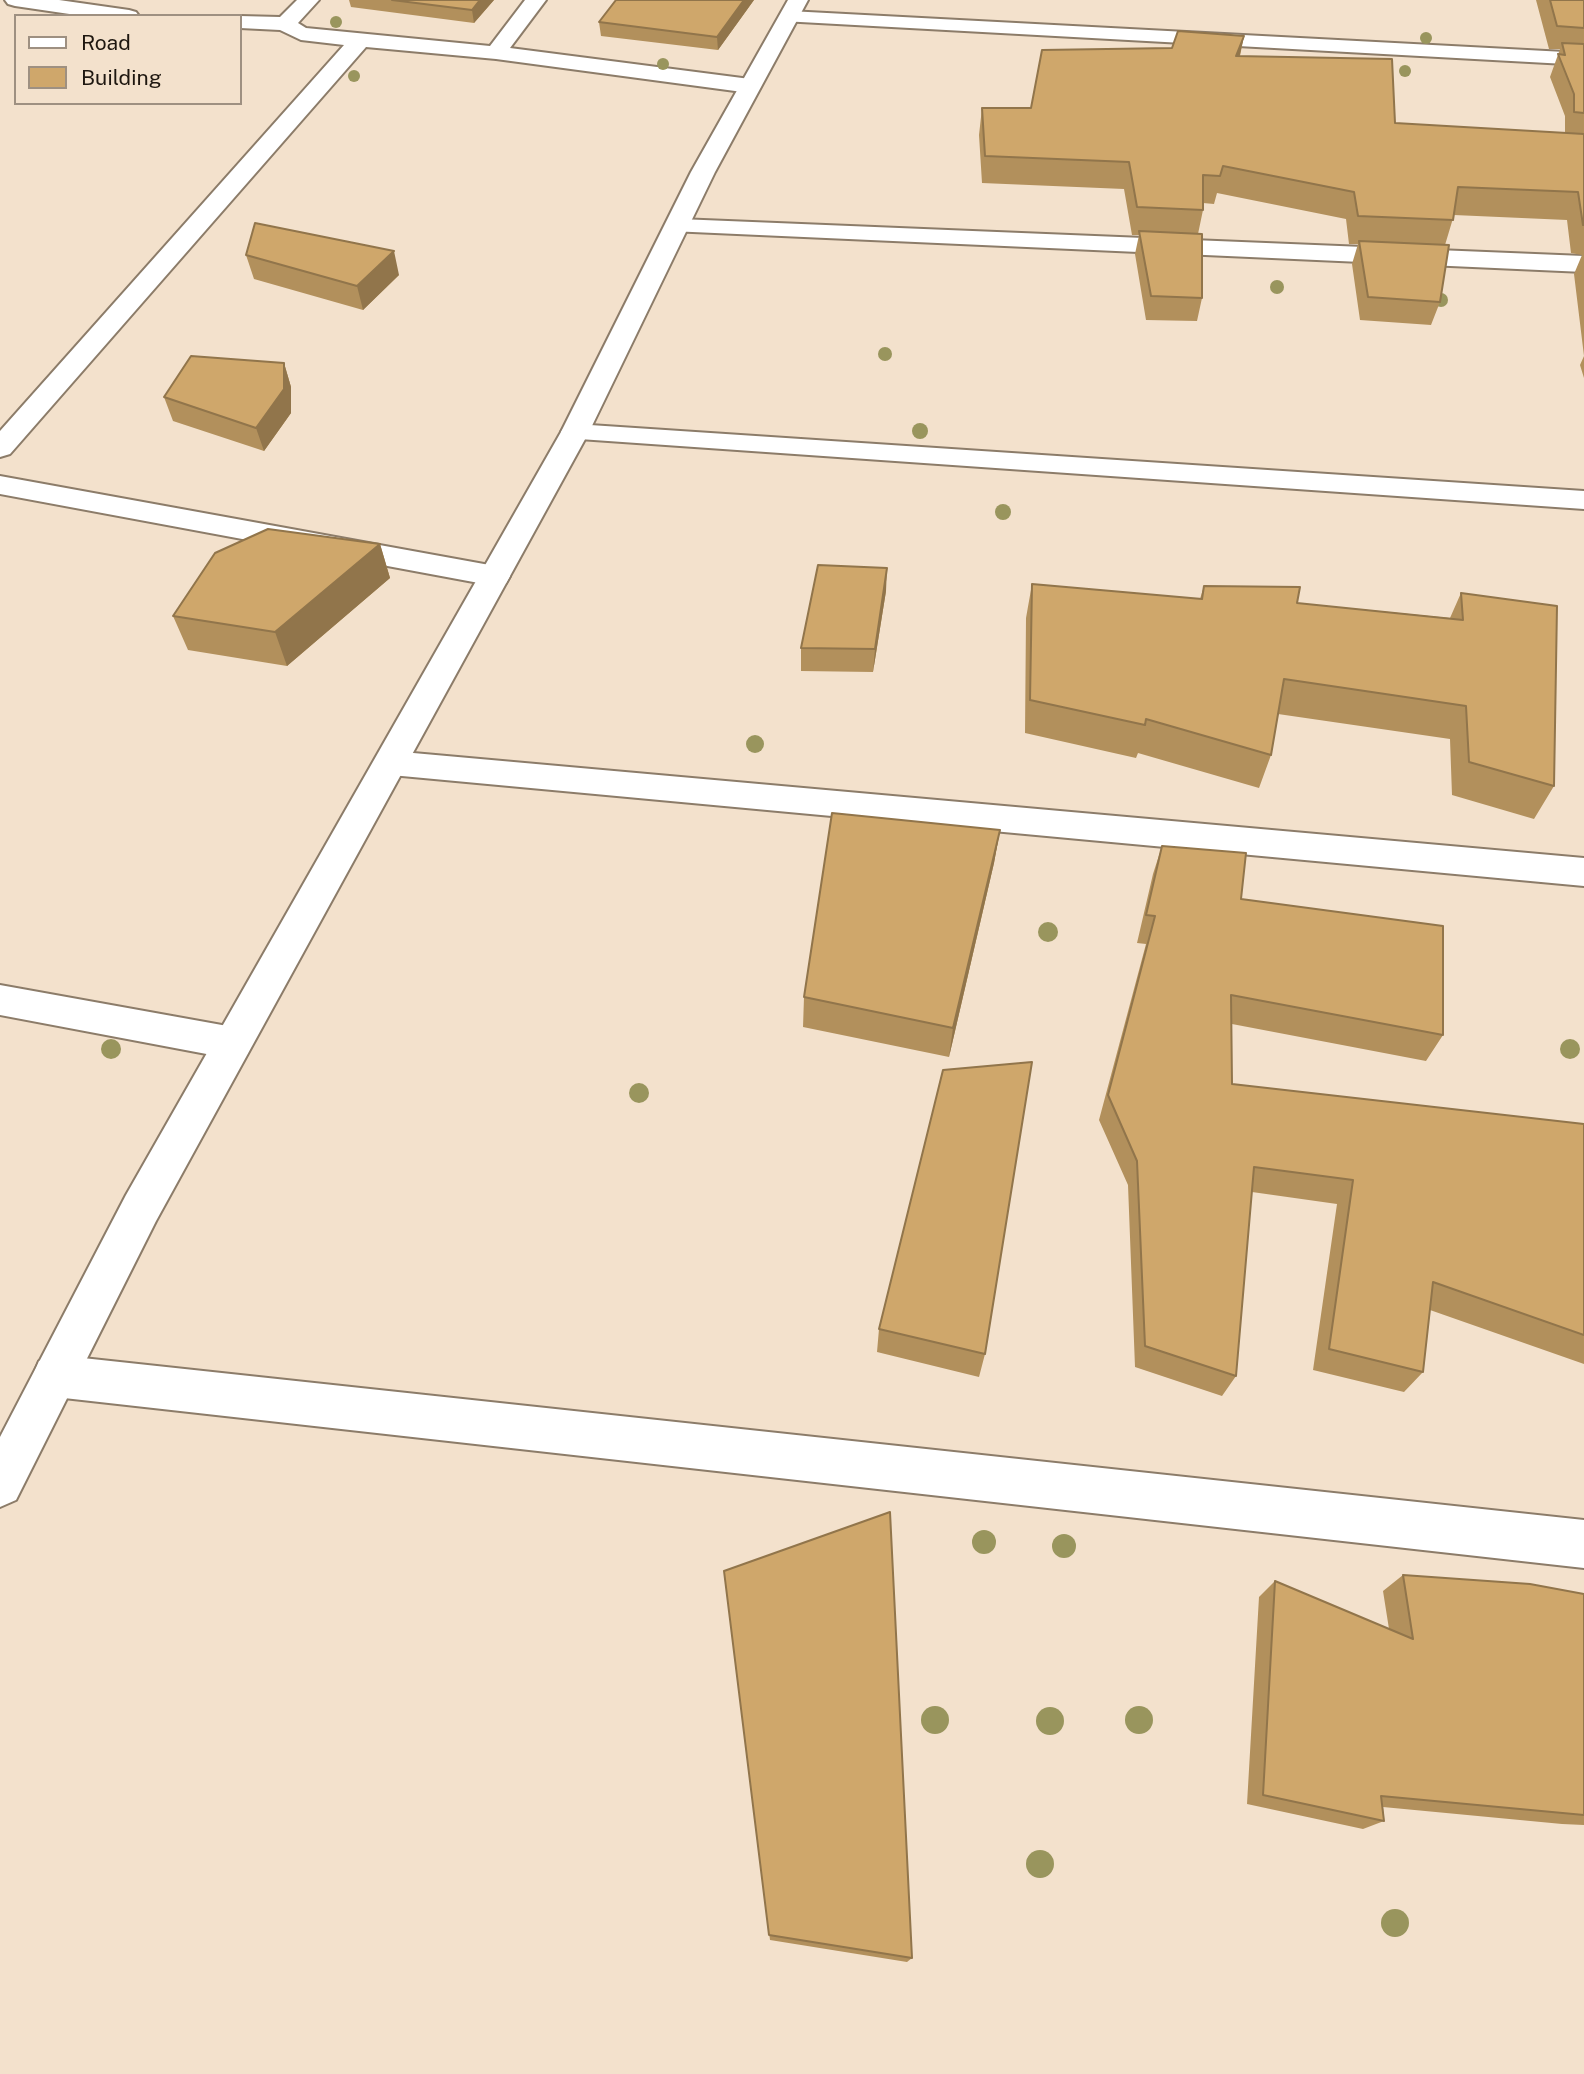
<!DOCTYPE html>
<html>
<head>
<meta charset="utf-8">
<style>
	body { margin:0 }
	#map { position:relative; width:1584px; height:2074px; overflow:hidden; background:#f3e1cc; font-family:"Public Sans",sans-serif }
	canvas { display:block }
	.legend { position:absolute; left:14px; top:14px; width:228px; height:91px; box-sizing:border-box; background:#f3e1cc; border:2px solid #9e9081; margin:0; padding:9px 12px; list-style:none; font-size:21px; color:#1e1710 }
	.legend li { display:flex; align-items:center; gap:14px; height:35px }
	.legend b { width:35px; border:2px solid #9e9081 }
</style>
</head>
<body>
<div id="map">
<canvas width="1584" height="2074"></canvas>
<ul class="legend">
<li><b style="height:9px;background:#fff"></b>Road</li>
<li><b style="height:19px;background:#cfa76b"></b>Building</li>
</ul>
</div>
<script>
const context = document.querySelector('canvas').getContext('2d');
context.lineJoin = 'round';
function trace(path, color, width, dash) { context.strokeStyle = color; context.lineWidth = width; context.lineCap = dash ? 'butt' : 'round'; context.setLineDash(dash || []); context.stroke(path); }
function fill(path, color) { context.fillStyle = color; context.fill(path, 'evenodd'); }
const street = new Path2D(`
	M5,0H59L129,10L136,12L139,16H83L15,6L8,4Z
	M297,0H319L298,23L306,28L490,46L525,0H546L510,48L750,79L758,81L761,86L758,91L750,93L496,59L366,47L10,454L0,457V431L344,45L301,40L280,30L240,28V16L280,17Z
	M789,11L1584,53V65L782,21L779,17L782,13Z
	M679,219L1584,256V272L670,231L667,226L670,221Z
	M575,424L1584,491V509L565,438L561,432L565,426Z
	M0,476L495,566L506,569L510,576L506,583L495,586L0,494Z
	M391,751L1584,858V886L391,775L379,772L374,763L379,754Z
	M0,985L233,1027L247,1032L252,1043L247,1054L233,1059L0,1015Z
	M55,1355L1584,1520V1568L55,1397L39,1391L33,1376L39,1361Z`);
const secondary = new Path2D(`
	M788,0H808L715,172L589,432L156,1221L16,1500L0,1507V1437L126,1195L561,432L691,172Z`);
trace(street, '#8c7c69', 4);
trace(secondary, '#8c7c69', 4);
fill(street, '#fff');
fill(secondary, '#fff');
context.fillStyle = '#99955d';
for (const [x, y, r] of [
	[336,22,6],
	[1426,38,6],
	[663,64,6],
	[1405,71,6],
	[354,76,6],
	[1277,287,7],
	[1441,300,7],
	[885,354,7],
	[920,431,8],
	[1003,512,8],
	[755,744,9],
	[1048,932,10],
	[111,1049,10],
	[1570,1049,10],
	[639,1093,10],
	[984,1542,12],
	[1064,1546,12],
	[935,1720,14],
	[1139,1720,14],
	[1050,1721,14],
	[1040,1864,14],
	[1395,1923,14]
]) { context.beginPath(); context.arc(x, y, r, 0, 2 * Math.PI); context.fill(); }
fill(new Path2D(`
	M349,0H494L474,23L351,7Z
	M754,0L718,50L601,36L599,22Z
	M1536,0H1584V356L1574,274L1582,255L1571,253L1567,220L1454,215L1445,245L1440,302L1431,325L1360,320L1352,264L1358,244H1349L1346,219L1217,193L1214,204L1203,203V210L1198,234L1202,298L1197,321L1146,320L1135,254L1139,235H1132L1124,189L982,183L979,135L982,108H1031L1172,48L1244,36L1240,56L1395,123L1565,133V116L1550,77L1560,49H1549Z
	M246,255L399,275L363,310L254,279Z
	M1584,356V378L1580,365Z
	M284,363L291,387V413L264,451L173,421L164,397Z
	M380,544L390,578L287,666L188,650L173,616Z
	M1032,584L1200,599L1204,586L1297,603L1450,618L1461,593L1554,786L1534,819L1452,795L1450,739L1278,714L1271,755L1259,788L1138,753L1136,758L1025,733L1026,618Z
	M886,591L873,672L801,671V648Z
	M1000,830L994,863L949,1057L803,1027L804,997Z
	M1162,846L1443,1035L1426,1061L1232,1024V1084L1584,1124V1364L1430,1310L1423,1372L1404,1392L1313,1370L1337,1204L1252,1192L1236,1376L1222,1396L1135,1367L1128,1185L1099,1120L1146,944L1137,943L1153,874Z
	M879,1329L985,1354L979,1377L877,1352Z
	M724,1571L912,1958L907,1962L770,1940Z
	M1403,1575L1584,1594V1825L1562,1824L1383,1807L1384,1821L1363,1829L1247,1804L1259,1597L1275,1581L1389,1629L1383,1591Z`), '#b2905c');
fill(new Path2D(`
	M480,0H494L474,23L472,10Z
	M744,0H754L718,50L717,37Z
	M1244,36L1238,63L1236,56Z
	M394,251L399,275L363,310L357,286Z
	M284,363L291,387V413L264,451L256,428Z
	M380,544L390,578L287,666L275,632Z
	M887,568L886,591L873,672L875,649Z
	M1000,830L994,863L949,1057L953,1028Z`), '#91754b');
const building = new Path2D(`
	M392,0H480L472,10Z
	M616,0H744L717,37L599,22Z
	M1550,0H1584V28L1557,26Z
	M1178,31L1244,36L1236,56L1392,59L1395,123L1584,134V225H1583L1578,192L1458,187L1453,220L1358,216L1354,192L1223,166L1220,176L1203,175V210L1137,207L1129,162L985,156L982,108H1031L1042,50L1172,48Z
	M1562,43L1584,44V113L1574,112V94L1558,54L1565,55Z
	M255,223L394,251L357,286L246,255Z
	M1139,231L1202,234V298L1151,296Z
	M1359,241L1449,245L1440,302L1368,297Z
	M191,356L284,363V389L256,428L164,397Z
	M268,529L380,544L275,632L173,616L215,553Z
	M818,565L887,568L875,649L801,648Z
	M1032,584L1202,599L1204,586L1300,587L1297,603L1463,620L1461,593L1557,606L1554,786L1469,762L1466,706L1284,679L1271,755L1146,719L1145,725L1030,700Z
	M832,813L1000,830L953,1028L804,997Z
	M1162,846L1246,853L1241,899L1443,926V1035L1231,995L1232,1084L1584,1124V1335L1433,1282L1423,1372L1329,1349L1353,1180L1254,1167L1236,1376L1145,1346L1137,1161L1108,1095L1155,916L1146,915Z
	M1032,1062L985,1354L879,1329L943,1070Z
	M890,1512L912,1958L769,1935L724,1571Z
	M1403,1575L1530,1584L1584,1594V1815L1381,1796L1384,1821L1263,1795L1275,1581L1413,1639Z`);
fill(building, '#cfa76b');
trace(building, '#91754b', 2);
</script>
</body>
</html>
